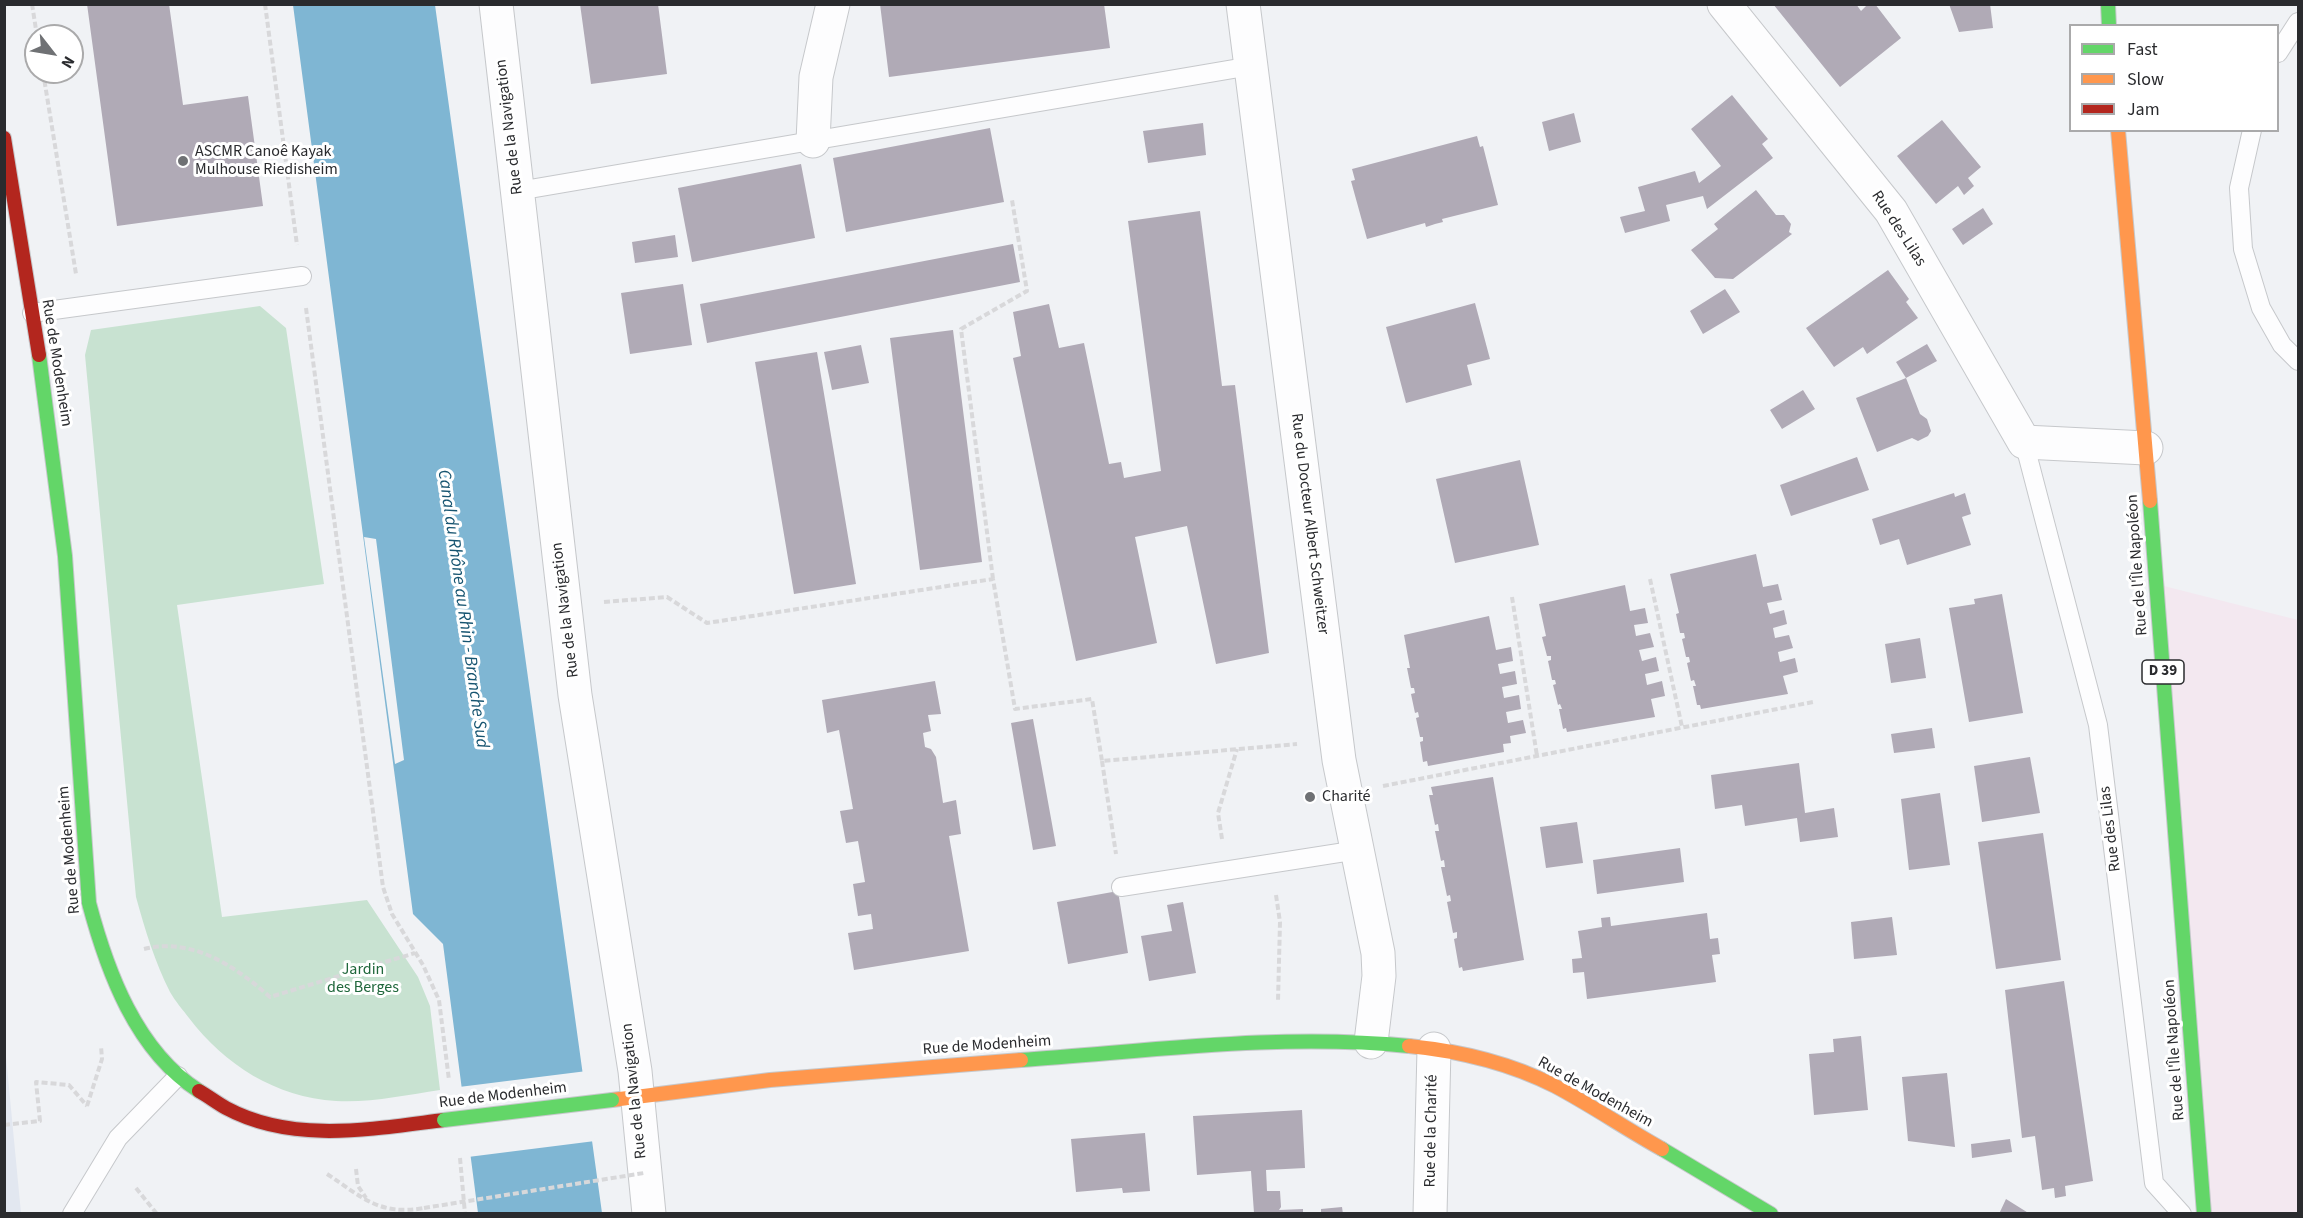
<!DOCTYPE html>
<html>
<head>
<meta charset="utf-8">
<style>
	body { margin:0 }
	#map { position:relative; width:2303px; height:1218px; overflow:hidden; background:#f0f2f5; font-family:"Source Sans 3",sans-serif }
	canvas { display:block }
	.frame { position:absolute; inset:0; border:6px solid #2a2b2e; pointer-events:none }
	.legend { position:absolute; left:2069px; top:24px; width:210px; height:108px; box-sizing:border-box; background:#fff; border:2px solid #aaaaab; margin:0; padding:8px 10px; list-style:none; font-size:18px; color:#2a2b2e }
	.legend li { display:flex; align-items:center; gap:12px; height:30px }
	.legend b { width:30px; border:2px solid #aaaaab }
	.north { position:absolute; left:24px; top:24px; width:60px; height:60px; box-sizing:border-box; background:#fff; border:2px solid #aaaaab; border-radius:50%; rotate:121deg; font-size:16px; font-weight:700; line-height:24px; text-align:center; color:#2a2b2e }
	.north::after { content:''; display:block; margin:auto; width:21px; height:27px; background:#6f7174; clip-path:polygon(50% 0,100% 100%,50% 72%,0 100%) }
</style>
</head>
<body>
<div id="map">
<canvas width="2303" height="1218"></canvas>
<div class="frame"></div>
<ul class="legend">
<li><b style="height:8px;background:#63d668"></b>Fast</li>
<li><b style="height:8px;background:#ff974d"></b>Slow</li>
<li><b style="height:8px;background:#b3261e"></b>Jam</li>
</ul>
<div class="north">N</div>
</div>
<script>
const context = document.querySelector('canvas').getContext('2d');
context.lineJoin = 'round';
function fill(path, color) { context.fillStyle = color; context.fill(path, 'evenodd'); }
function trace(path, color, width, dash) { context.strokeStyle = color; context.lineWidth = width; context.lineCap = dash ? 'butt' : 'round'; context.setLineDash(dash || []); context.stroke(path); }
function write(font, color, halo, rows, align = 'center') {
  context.font = font + ' "Source Sans 3",sans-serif'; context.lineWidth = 6; context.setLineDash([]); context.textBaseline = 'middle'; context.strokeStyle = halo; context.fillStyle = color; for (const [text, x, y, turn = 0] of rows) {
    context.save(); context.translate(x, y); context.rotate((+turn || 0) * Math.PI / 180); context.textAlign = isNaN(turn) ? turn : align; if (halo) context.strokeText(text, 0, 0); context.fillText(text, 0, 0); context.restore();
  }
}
fill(new Path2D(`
	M5,1046L21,1213H5Z`), '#e2e7f0');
fill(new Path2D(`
	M2156,584L2298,620V1213H2204Z`), '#f3e8f0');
fill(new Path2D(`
	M260,306L286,328L324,584L177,605L222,917L367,900L418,977L430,1006L440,1090C406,1095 370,1103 336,1101C275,1097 225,1065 189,1018C183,1010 175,1001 170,992C155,962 145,930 136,897L85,355L91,330Z`), '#c8e2d1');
fill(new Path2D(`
	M293,5H435L602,1213H478L443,944L413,914Z`), '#7fb6d3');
fill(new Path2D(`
	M364,537L376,539L404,760L395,764Z
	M587,1071L595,1141L468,1157L459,1087Z`), '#f0f2f5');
fill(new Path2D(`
	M87,4H169L183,105L248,96L263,206L117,226Z
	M580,4H658L667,74L591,84Z
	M880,4H1104L1110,48L889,77Z
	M1773,4H1856L1861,11L1868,4H1875L1901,38L1840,87Z
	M1949,4H1990L1993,28L1959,32Z
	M1732,95L1768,139L1762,144L1773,158L1707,209L1703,196L1666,205L1670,221L1625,233L1620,217L1645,211L1638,187L1695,171L1699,183L1721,166L1691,129Z
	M1574,113L1581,142L1549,151L1542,122Z
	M1942,120L1981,167L1968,178L1974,186L1964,195L1958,186L1936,204L1897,156Z
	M1203,123L1206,155L1148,163L1143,131Z
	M990,128L1004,202L846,232L833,158Z
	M1477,136L1480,147L1483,146L1498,205L1442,219L1443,222L1435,224L1426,227L1425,223L1367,239L1351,181L1355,180L1352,169Z
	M801,164L815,238L692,262L678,188Z
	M1756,190L1776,215H1784L1791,224L1789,232L1792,234L1733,279L1715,278L1691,250L1718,229L1714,224Z
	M1983,208L1993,224L1963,245L1952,229Z
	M1200,211L1222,386L1235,385L1269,653L1216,664L1187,526L1135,537L1157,643L1076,661L1013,358L1021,356L1013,312L1049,304L1059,348L1084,343L1109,464L1121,462L1124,478L1161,471L1128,221Z
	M675,235L678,257L635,263L632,242Z
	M1013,244L1020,282L707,343L700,304Z
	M1888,270L1909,299L1906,302L1918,318L1867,354L1863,347L1834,367L1806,328Z
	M683,284L692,345L630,354L621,293Z
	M1725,289L1740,312L1703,334L1690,311Z
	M1475,303L1490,359L1467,365L1472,385L1406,403L1386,327Z
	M953,330L982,562L920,570L890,338Z
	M1927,344L1937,361L1906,378L1896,362Z
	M861,345L869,383L832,390L824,352Z
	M817,352L856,584L794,594L755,362Z
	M1906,378L1920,414L1927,419L1931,431L1928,436L1918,441L1912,438L1877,452L1856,398Z
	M1803,390L1815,409L1782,429L1770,410Z
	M1857,457L1869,490L1791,516L1780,485Z
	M1520,460L1539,545L1455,563L1436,479Z
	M1954,493L1955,497L1965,493L1971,514L1962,517L1971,545L1907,565L1899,539L1880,545L1872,519Z
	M1756,554L1763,587L1778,584L1782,600L1767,603L1770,614L1784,610L1787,624L1773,628L1775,638L1789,635L1793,648L1778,652L1780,662L1795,658L1798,672L1783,676L1788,694L1701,709L1700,705H1697L1693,686H1696L1694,680L1691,681L1687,663L1690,662L1689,657H1686L1682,639L1685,638L1684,633H1680L1676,614L1679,613L1670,574Z
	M1625,585L1630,611L1645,608L1648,623L1634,625L1636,636L1650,633L1654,647L1639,650L1642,661L1656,657L1659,671L1645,674L1647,685L1662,681L1665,696L1651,699L1655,717L1567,732L1566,728L1563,729L1559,709H1562L1560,704L1558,705L1553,685L1556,684L1555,680H1552L1548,661L1551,660V656H1547L1542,637L1546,636L1539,604Z
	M2002,594L2023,713L1969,722L1949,608L1975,604L1974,599Z
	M1489,616L1496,650L1511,647L1513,661L1498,664L1500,674L1515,671L1517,684L1502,687L1504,698L1519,695L1521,709L1506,712L1508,723L1523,720L1526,733L1510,736L1511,743L1503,744L1504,752L1428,766L1427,761L1423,762L1420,742L1423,741V737H1420L1416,718L1419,717L1418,712L1415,713L1411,694L1415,693L1414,688H1411L1407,668H1410L1404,635Z
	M1920,638L1926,678L1891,683L1885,644Z
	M935,681L941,714L928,715L931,731L923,733L925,747L931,749L936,757L943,803L956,800L961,834L949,836L969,951L854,970L848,933L873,929L871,914L858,916L853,884L865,882L858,841L846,843L840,811L853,809L839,730L827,733L822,700Z
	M1033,719L1056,846L1033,850L1011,723Z
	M1932,728L1935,748L1894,753L1891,734Z
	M2030,757L2040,813L1982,822L1974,766Z
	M1799,763L1805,813L1834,808L1838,837L1800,842L1797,818L1745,826L1742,805L1715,809L1711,775Z
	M1493,777L1524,960L1463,971L1462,967L1459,968L1454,939L1457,938V932L1453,933L1447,902L1451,901L1450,895L1447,896L1441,867H1445L1444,860L1441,861L1435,831H1439L1438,824L1435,825L1429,795H1433L1431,787Z
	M1940,793L1950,865L1909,870L1901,799Z
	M1577,822L1583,863L1546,868L1540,827Z
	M2043,833L2061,960L1996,969L1978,842Z
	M1680,848L1684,882L1597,894L1593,860Z
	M1118,891L1128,953L1068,964L1057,902Z
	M1183,902L1196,973L1149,981L1141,936L1172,931L1167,905Z
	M1707,913L1710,939L1718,938L1720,954L1712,955L1716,982L1587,999L1584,972L1573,973L1572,959L1582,958L1578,931L1602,927L1601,918L1610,917L1611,926Z
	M1892,917L1897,955L1854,959L1851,922Z
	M2064,981L2093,1181L2065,1186L2066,1196L2055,1198L2054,1188L2042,1190L2035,1136L2022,1138L2005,990Z
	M1861,1036L1868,1110L1814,1115L1809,1054L1834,1052L1833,1039Z
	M1947,1073L1955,1147L1908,1141L1902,1077Z
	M1302,1110L1305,1168L1266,1170L1267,1191H1280L1281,1207L1279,1210L1303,1209V1214H1277V1212L1254,1213L1251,1171L1197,1175L1193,1116Z
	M1145,1133L1150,1191L1123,1193L1122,1188L1076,1192L1071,1139Z
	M2010,1139L2012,1152L1972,1158L1971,1144Z
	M2006,1199L2030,1214H1999Z
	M1342,1207L1343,1214H1321V1209Z`), '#b0aab6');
const lane = new Path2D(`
	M2278,53L2298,22
	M2252,130L2239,188L2243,249L2261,308L2282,345L2298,361
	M518,191L1251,66
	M32,313L302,276
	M2024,442L2098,725L2154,1183L2182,1214
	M1121,887L1358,850
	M72,1214L118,1138L178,1076`);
const street = new Path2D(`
	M496,4L575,695L635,1071L649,1214
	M1243,4L1339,760L1378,953L1379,976L1371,1042
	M1724,4L1891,211L2024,442L2146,448
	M813,141L816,77L833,4
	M1430,1214L1434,1049`);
const fast = new Path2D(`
	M2108,4L2109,26
	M39,355L65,556L89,903C107,971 136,1051 199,1091
	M2150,501L2204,1214
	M1021,1060C1151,1051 1279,1033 1409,1046
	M1662,1149L1771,1214`);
const slow = new Path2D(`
	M2118,130L2150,501
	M1409,1046C1459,1051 1510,1063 1555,1086C1591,1105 1626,1129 1662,1149
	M612,1100L770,1080L1021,1060`);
const jam = new Path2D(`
	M4,138L39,355
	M199,1091C208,1096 217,1103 226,1108C293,1144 372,1129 444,1120`);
trace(lane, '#c6c8cb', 20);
trace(street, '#c6c8cb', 35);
trace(fast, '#c6c8cb', 16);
trace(slow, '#c6c8cb', 16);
trace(jam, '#c6c8cb', 16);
trace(new Path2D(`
	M32,4L37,36
	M265,4L297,245
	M43,72L76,274
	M306,308L383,887L392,914L423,965L439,1000L449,1080
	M993,579L961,329L1027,291L1012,200
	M1650,579L1682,727
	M1512,597L1537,756
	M604,602L667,597L707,623L993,579L1015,709L1092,699L1102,761L1297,744
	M1102,761L1116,854
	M1383,786L1813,702
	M1222,839L1218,813L1237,749
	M1276,895L1280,922L1278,1001
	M144,949C192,937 235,966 270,997L415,953
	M87,1106L102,1059L101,1046
	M4,1125L40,1121L36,1082L69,1085L87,1106
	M460,1158L465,1214
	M356,1169L358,1186L366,1198
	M327,1174C362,1197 379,1216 424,1208
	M136,1188L157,1214`), '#d8d8da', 4, [6, 3]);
trace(lane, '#fdfdfe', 18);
trace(street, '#fdfdfe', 33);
trace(fast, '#63d668', 14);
trace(slow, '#ff974d', 14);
trace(jam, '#b3261e', 14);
const fastBridge = new Path2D(`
	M444,1120L612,1100`);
trace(fastBridge, '#c6c8cb', 16, []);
trace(new Path2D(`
	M424,1208L644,1173`), '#d8d8da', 4, [6, 3]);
trace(fastBridge, '#63d668', 14);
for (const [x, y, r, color] of [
	[183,161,6,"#6f7174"],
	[1310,797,6,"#6f7174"]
]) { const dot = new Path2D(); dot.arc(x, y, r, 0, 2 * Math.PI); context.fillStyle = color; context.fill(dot); trace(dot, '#fff', 2); }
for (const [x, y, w] of [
	[2163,672,42]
]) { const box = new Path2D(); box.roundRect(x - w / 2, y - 12, w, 24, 4.5); context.fillStyle = '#fff'; context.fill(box); trace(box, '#2a2b2e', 1.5); }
write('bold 15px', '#2a2b2e', null, [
	["D 39",2163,672]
]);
write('16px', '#2a2b2e', '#fff', [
	["Rue de la Navigation",510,127,-97],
	["Rue des Lilas",1898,229,57],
	["Rue de Modenheim",56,363,81],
	["Rue du Docteur Albert Schweitzer",1309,524,83],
	["Rue de l'Île Napoléon",2138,565,-94],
	["Rue de la Navigation",566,610,-97],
	["Rue des Lilas",2111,829,-97],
	["Rue de Modenheim",70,850,-95],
	["Rue de Modenheim",987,1046,-4],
	["Rue de l'Île Napoléon",2175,1050,-94],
	["Rue de la Navigation",635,1091,-96],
	["Rue de Modenheim",1595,1093,29],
	["Rue de Modenheim",503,1096,-7],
	["Rue de la Charité",1432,1131,-89]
]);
write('16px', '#2a2b2e', '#fff', [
	["ASCMR Canoê Kayak",195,152],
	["Mulhouse Riedisheim",195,170],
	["Charité",1322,797]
], 'left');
write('16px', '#1f673b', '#fff', [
	["Jardin",363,970],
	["des Berges",363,988]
]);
write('italic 18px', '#165470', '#fff', [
	["Canal du Rhône au Rhin - Branche Sud",462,609,82]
]);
</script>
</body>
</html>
